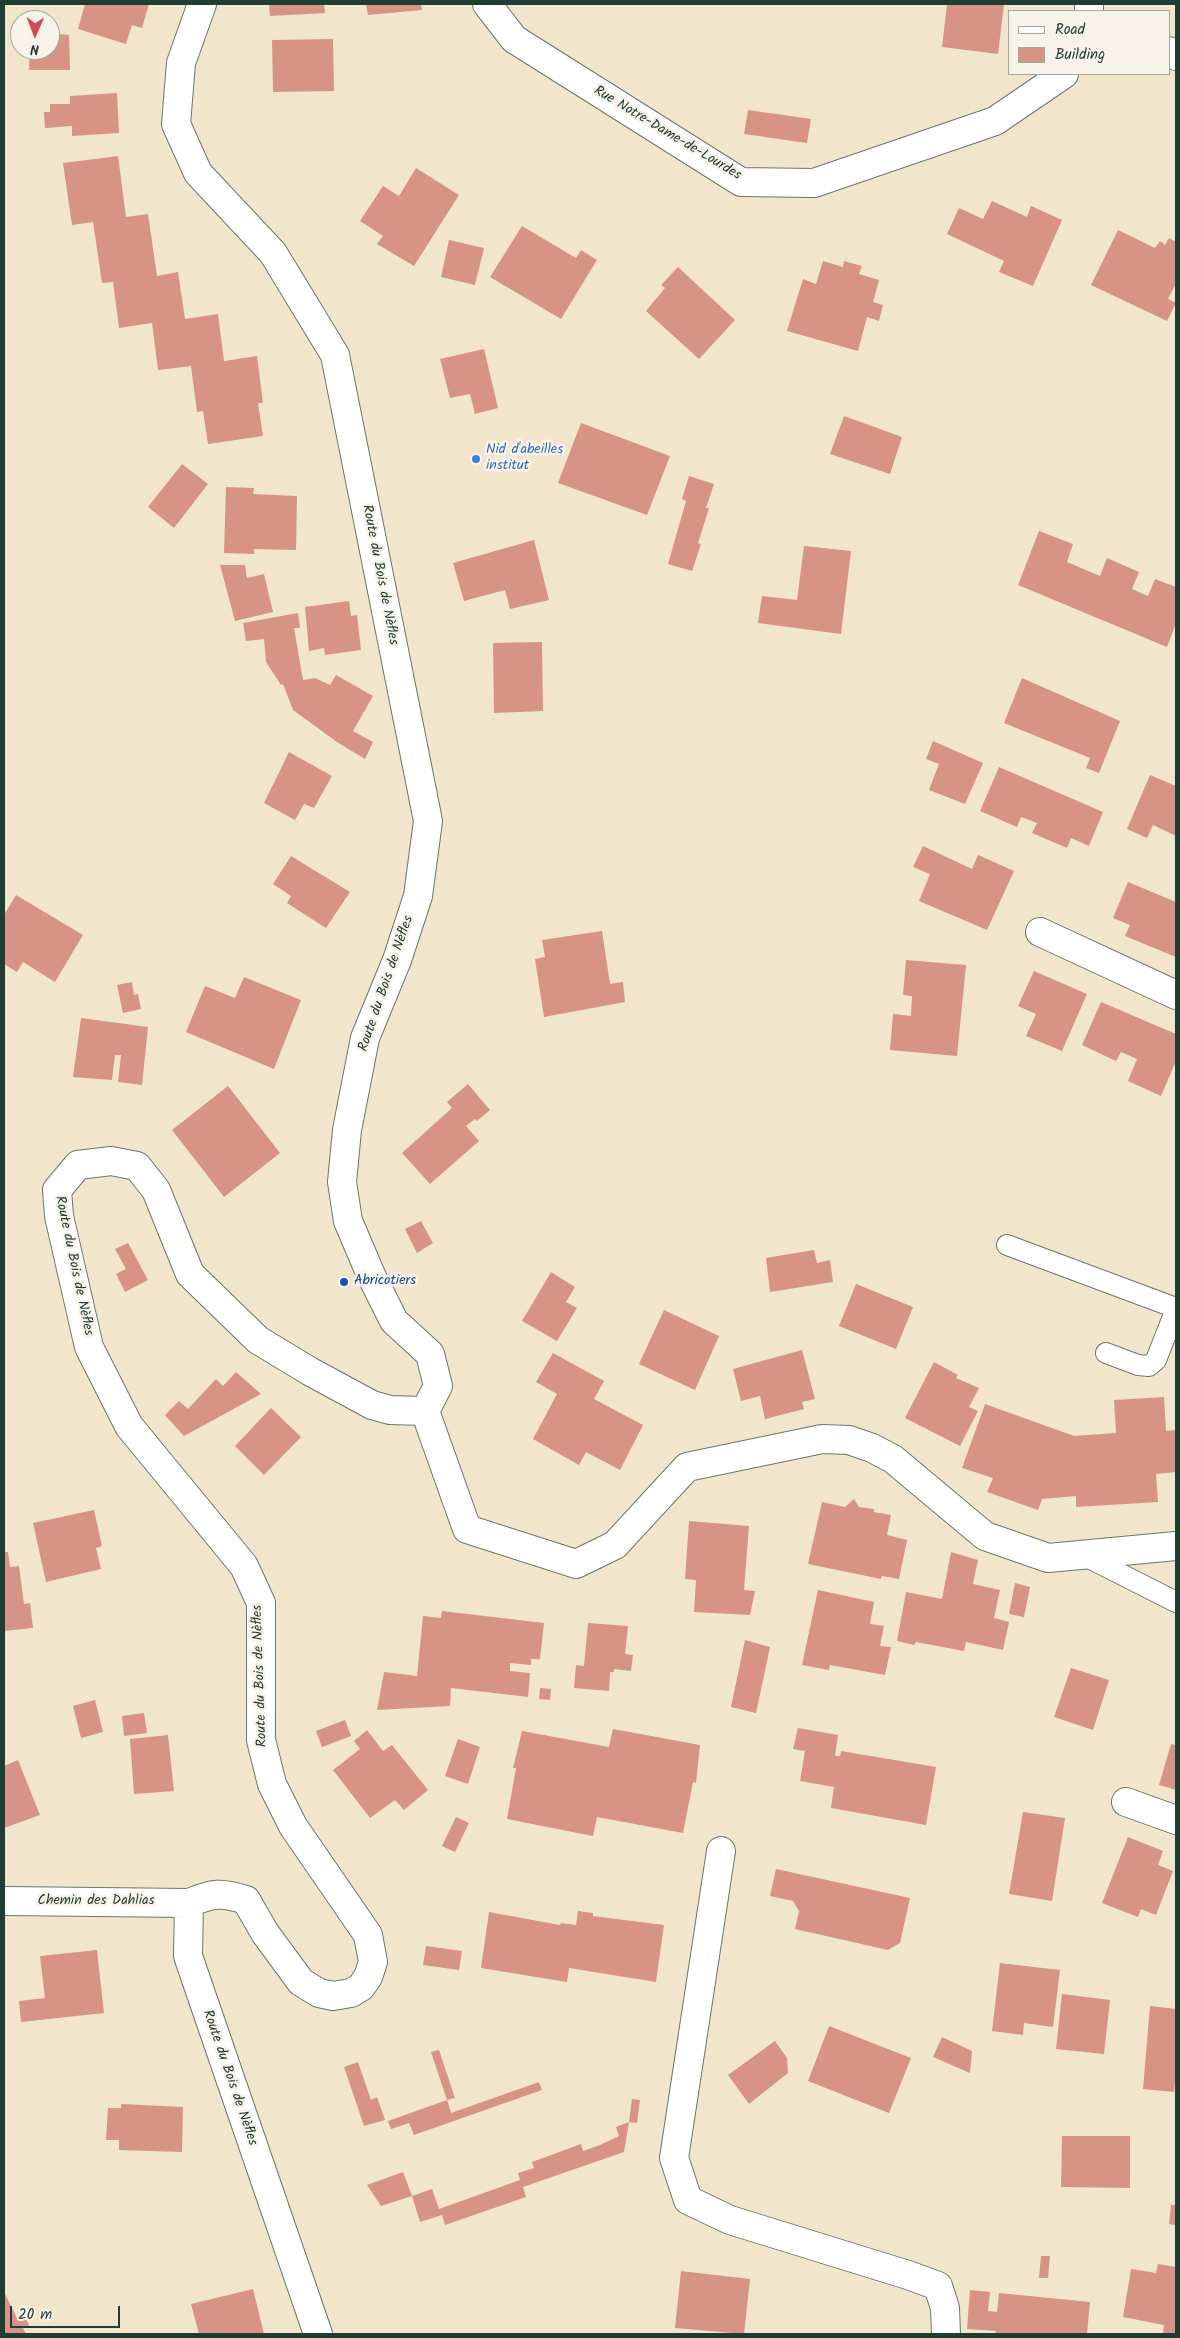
<!DOCTYPE html>
<html>
<head>
<meta charset="utf-8">
<style>
	body { margin:0 }
	#map { position:relative; width:1180px; height:2338px; overflow:hidden; background:#f1e6cc; font-family:Kalam,sans-serif }
	canvas { display:block }
	.frame { position:absolute; inset:0; border:5px solid #1f3d34; pointer-events:none }
	.legend { position:absolute; left:1008px; top:10px; width:162px; height:65px; box-sizing:border-box; background:#f7f3e8; border:1px solid #a1aaa0; margin:0; padding:6px 9px; list-style:none; font-size:15px; color:#1f3d34 }
	.legend li { display:flex; align-items:center; gap:10px; height:25px }
	.legend b { width:25px; border:1px solid #a1aaa0 }
	.north { position:absolute; left:10px; top:10px; width:50px; height:50px; box-sizing:border-box; background:#f7f3e8; border:1px solid #a1aaa0; border-radius:50%; rotate:181deg; font-size:14px; font-weight:700; line-height:20px; text-align:center; color:#1f3d34 }
	.north::after { content:''; display:block; margin:auto; width:18px; height:22px; background:#d1495b; clip-path:polygon(50% 0,100% 100%,50% 72%,0 100%) }
	.scale { position:absolute; left:10px; top:2306px; width:110px; height:22px; box-sizing:border-box; border:2px solid #1f3d34; border-top:0; padding-left:6px; font-size:15px; line-height:18px; white-space:nowrap; color:#1f3d34; -webkit-text-stroke:4px #f7f3e8; paint-order:stroke }
</style>
</head>
<body>
<div id="map">
<canvas width="1180" height="2338"></canvas>
<div class="frame"></div>
<ul class="legend">
<li><b style="height:6px;background:#fff"></b>Road</li>
<li><b style="height:14px;background:#d79385"></b>Building</li>
</ul>
<div class="north">N</div>
<div class="scale">20 m</div>
</div>
<script>
const context = document.querySelector('canvas').getContext('2d');
context.lineJoin = 'round';
function fill(path, color) { context.fillStyle = color; context.fill(path, 'evenodd'); }
function trace(path, color, width, dash) { context.strokeStyle = color; context.lineWidth = width; context.lineCap = dash ? 'butt' : 'round'; context.setLineDash(dash || []); context.stroke(path); }
function write(font, color, halo, rows, align = 'center') {
  context.font = font + ' Kalam,sans-serif'; context.lineWidth = 5; context.setLineDash([]); context.textBaseline = 'middle'; context.strokeStyle = halo; context.fillStyle = color; for (const [text, x, y, turn = 0] of rows) {
    context.save(); context.translate(x, y); context.rotate((+turn || 0) * Math.PI / 180); context.textAlign = isNaN(turn) ? turn : align; if (halo) context.strokeText(text, 0, 0); context.fillText(text, 0, 0); context.restore();
  }
}
fill(new Path2D(`
	M85,4H149L142,28L132,25L126,44L78,29Z
	M269,4H324L325,13L270,16Z
	M366,4H421L422,10L368,15Z
	M947,4H1004L998,54L942,47Z
	M50,33L69,35L70,70H29L30,50H50Z
	M333,39L334,91L273,92L272,40Z
	M117,93L119,133L72,136V126L45,128L44,112H50V104H70V96Z
	M748,110L811,119L807,143L744,134Z
	M118,156L126,217L148,214L157,276L178,272L185,319L218,314L224,361L257,356L263,403H258L263,436L208,444L203,411L197,412L191,366L158,370L152,323L119,328L113,282L102,283L93,222L72,225L63,163Z
	M416,168L459,195L414,266L377,244L383,236L360,221L383,186L399,196Z
	M992,201L1027,217L1031,206L1062,220L1033,286L999,272L1004,261L947,234L959,208L983,219Z
	M522,226L576,258L581,250L597,260L561,319L490,277Z
	M1118,230L1155,248L1160,241L1165,245L1169,238L1176,242V283L1168,299L1176,303L1167,321L1091,285Z
	M449,240L484,248L475,285L441,277Z
	M823,261L843,267L844,261L862,266L859,274L879,280L873,302L883,305L879,321L867,317L858,351L787,331L803,279L816,284Z
	M678,267L735,320L699,359L646,311L665,288L661,285Z
	M484,349L498,408L475,414L470,394L450,398L440,359Z
	M844,416L902,437L890,474L830,454Z
	M581,423L670,456L647,515L558,483Z
	M182,464L208,484L174,528L148,507Z
	M689,476L714,484L706,508H709L698,543L701,544L692,571L668,564L686,501L682,499Z
	M226,487L254,488L253,494L297,496L296,550L254,549V554L224,553Z
	M1039,531L1073,544L1067,562L1100,576L1107,558L1139,572L1132,589L1148,596L1155,579L1176,587V623L1167,647L1018,585Z
	M534,540L549,600L510,609L505,590L464,601L453,563Z
	M804,546L851,551L841,634L758,623L762,596L797,600Z
	M220,565H245L247,578L264,574L273,612L235,621Z
	M349,601L351,616L357,615L361,650L325,655L324,648L309,651L305,607Z
	M298,613L300,628H294L303,680L315,678L330,685L336,675L373,696L353,731L373,742L365,759L337,742L293,710L283,684L281,685L266,662L264,639L246,641L243,623Z
	M542,642L543,711L494,713L493,643Z
	M1022,678L1120,721L1099,773L1086,768L1090,758L1004,723Z
	M933,741L983,763L965,804L929,790L939,764L926,759Z
	M289,752L332,776L314,808L304,804L295,820L264,803Z
	M999,767L1103,812L1089,846L1071,838L1067,848L1032,833L1037,823L1021,817L1017,827L980,811Z
	M1150,775L1176,786V836L1153,825L1147,838L1127,829Z
	M923,846L972,869L978,855L1014,871L987,930L919,901L930,874L913,867Z
	M291,856L350,892L326,928L287,903L291,896L273,884Z
	M1128,882L1176,902V957L1125,936L1130,925L1113,918Z
	M16,895L83,935L55,982L23,962L17,972L4,964V915Z
	M602,931L610,984L623,982L625,1002L544,1017L535,959L545,957L542,940Z
	M906,960L966,965L957,1056L890,1050L893,1014L911,1016L912,996L903,995Z
	M1034,971L1087,994L1062,1051L1026,1036L1036,1014L1018,1006Z
	M244,977L301,1000L274,1069L186,1032L205,986L235,998Z
	M132,982L134,995L138,994L141,1009L123,1013L117,985Z
	M1101,1002L1176,1034V1061L1161,1096L1128,1081L1137,1059L1121,1052L1116,1061L1082,1045Z
	M81,1018L148,1027L142,1085L118,1082L121,1055H115L112,1080L73,1077Z
	M468,1084L490,1110L477,1121L475,1119L466,1126L479,1141L430,1184L402,1153L452,1108L447,1102Z
	M228,1086L280,1153L224,1197L172,1130Z
	M421,1221L433,1243L417,1253L405,1229Z
	M128,1243L148,1280L125,1292L116,1274L126,1269L115,1249Z
	M814,1250L817,1263L830,1260L833,1282L770,1292L766,1258Z
	M551,1272L575,1287L566,1302L577,1308L557,1341L522,1321Z
	M856,1284L913,1307L896,1349L839,1326Z
	M664,1310L719,1336L695,1390L639,1364Z
	M802,1350L815,1399L802,1402L804,1409L765,1419L760,1396L741,1401L733,1369Z
	M553,1353L604,1381L594,1399L643,1425L620,1470L586,1452L579,1465L533,1439L557,1394L536,1382Z
	M934,1362L958,1375L956,1378L979,1388L969,1407L978,1411L960,1446L905,1418Z
	M236,1372L261,1394L184,1436L165,1415L179,1401L188,1409L216,1379L223,1386Z
	M1164,1397L1166,1431L1176,1430V1472L1156,1474L1158,1502L1076,1507V1496L1042,1499L1038,1510L987,1492L993,1478L962,1468L985,1404L1074,1436L1116,1433L1114,1400Z
	M271,1408L301,1437L264,1475L235,1446Z
	M854,1499L859,1507L874,1509V1512L891,1515L887,1535L907,1540L899,1579L882,1576L881,1579L808,1564L822,1502L845,1507Z
	M94,1510L102,1546L96,1548L101,1569L46,1582L33,1523Z
	M689,1521L749,1526L744,1590L755,1591L750,1615L694,1612L696,1580L685,1579Z
	M4,1552H8L10,1567L19,1566L24,1604L30,1603L33,1628L4,1631Z
	M951,1552L978,1560L973,1584L1000,1590L994,1618L1009,1622L1003,1650L966,1642L964,1651L916,1642L914,1645L897,1641L906,1592L942,1599Z
	M1015,1583L1030,1587L1024,1617L1009,1614Z
	M818,1590L874,1602L870,1624L884,1626L880,1646L891,1647L885,1675L830,1665L829,1670L802,1665Z
	M442,1611L544,1623L540,1659H531V1665L510,1663V1671L530,1673L528,1697L451,1688L450,1706L377,1710L384,1672L417,1676L423,1616L441,1618Z
	M588,1623L628,1626L625,1654L633,1655L631,1671L614,1669V1672H610L609,1691L574,1688L576,1665L584,1666Z
	M745,1640L770,1647L756,1713L731,1707Z
	M1071,1668L1109,1680L1093,1730L1054,1717Z
	M540,1688L551,1689L550,1700L539,1699Z
	M95,1700L103,1732L81,1738L73,1706Z
	M144,1713L147,1733L124,1736L122,1716Z
	M345,1720L351,1736L322,1747L316,1731Z
	M798,1728L838,1735L835,1756H840L841,1751L936,1767L926,1825L831,1808L834,1787L800,1781L805,1751L793,1749Z
	M613,1729L700,1745L696,1783L693,1782L683,1833L597,1817L593,1836L507,1819L516,1768H513L522,1731L609,1747Z
	M367,1730L383,1751L392,1745L428,1790L404,1810L395,1800L370,1818L333,1770L360,1749L354,1741Z
	M168,1735L174,1791L134,1794L130,1739Z
	M458,1739L480,1747L468,1784L445,1776Z
	M1171,1744L1176,1745V1790L1159,1785Z
	M18,1760L40,1815L4,1828V1766Z
	M1023,1812L1065,1818L1052,1901L1009,1894Z
	M456,1817L469,1823L455,1852L442,1846Z
	M1128,1837L1163,1851L1158,1865L1173,1871L1156,1915L1141,1909L1138,1917L1102,1903Z
	M776,1869L910,1898L900,1943L888,1950L795,1929L799,1911L793,1901L770,1896Z
	M578,1911L593,1913V1916L664,1925L656,1982L569,1968L567,1982L481,1968L489,1912L560,1925L561,1923L576,1925Z
	M426,1946L462,1951L459,1970L423,1965Z
	M97,1950L104,2013L21,2022L19,2001L45,1998L40,1956Z
	M1000,1963L1060,1970L1053,2027L1024,2023L1023,2035L992,2031Z
	M1062,1994L1110,2000L1104,2054L1056,2049Z
	M1150,2006L1176,2009V2068L1174,2092L1143,2089Z
	M829,2026L911,2058L889,2113L808,2081Z
	M942,2037L972,2051L970,2073L933,2057Z
	M775,2041L787,2058L788,2073L749,2104L728,2075Z
	M439,2050L455,2098L447,2100L431,2052Z
	M358,2062L371,2100L377,2097L385,2120L364,2126L344,2067Z
	M539,2082L542,2090L414,2135L409,2123L391,2129L388,2121L447,2100L451,2113Z
	M632,2099L640,2100L637,2123L629,2122Z
	M121,2104L183,2107L182,2152L119,2150V2140H106L108,2108H121Z
	M629,2122L624,2152L523,2187L526,2197L445,2225L442,2215L420,2222L412,2196L432,2189L439,2209L520,2180L518,2173L534,2168L532,2162L581,2144L583,2151L600,2145L619,2136L616,2127Z
	M1062,2136H1130V2188L1061,2187Z
	M403,2172L412,2196L381,2206L367,2185Z
	M1171,2205H1176V2225L1169,2224Z
	M1041,2256H1050L1048,2278H1039Z
	M1158,2264L1176,2267V2334H1163L1164,2325L1123,2317L1131,2269L1156,2273Z
	M681,2271L750,2279L744,2334L675,2328Z
	M253,2289L264,2334H199L191,2304Z
	M970,2290L990,2292L988,2311L997,2312L999,2293L1090,2302L1087,2334H995L996,2331L967,2329Z
	M4,2292L18,2320L25,2317L29,2325L23,2328L26,2334H4Z`), '#d79385');
const lane = new Path2D(`
	M1007,1245L1176,1308
	M1106,1353L1138,1365L1149,1366L1156,1360L1176,1309
	M1083,1555L1176,1602`);
const street = new Path2D(`
	M202,4L181,63L176,124L198,173L273,253L335,355L428,821L418,896L397,960L365,1038L347,1130L342,1182L348,1221L371,1275L394,1321L430,1354L438,1386L425,1411L390,1410L372,1405L311,1372L258,1340L190,1274L156,1190L137,1166L111,1161L78,1165L57,1190L59,1216L89,1347L129,1426L244,1566L261,1603V1740L272,1784L293,1826L368,1935L373,1962L368,1977L361,1987L351,1993L333,1996L319,1993L301,1982L265,1933L246,1900C221,1892 213,1893 189,1903L188,1956L318,2334
	M487,4L514,39L741,182L814,183L995,121L1064,74
	M1089,4V11
	M1169,51L1176,56
	M1040,932L1176,995
	M425,1411L467,1529L576,1564L615,1545L687,1467L822,1439L849,1440L872,1448L893,1459L985,1536L1048,1558L1176,1546
	M1126,1802L1176,1820
	M721,1851L674,2158L688,2200L730,2220L908,2275L938,2286L945,2308L946,2334
	M4,1901L189,1903`);
trace(lane, '#687869', 22);
trace(street, '#687869', 30);
trace(lane, '#fff', 20);
trace(street, '#fff', 28);
for (const [x, y, r, color] of [
	[476,459,5,"#3f7fe0"],
	[344,1282,5,"#1a4fb4"]
]) { const dot = new Path2D(); dot.arc(x, y, r, 0, 2 * Math.PI); context.fillStyle = color; context.fill(dot); trace(dot, '#f7f3e8', 2); }
write('14px', '#1f3d34', '#f7f3e8', [
	["Rue Notre-Dame-de-Lourdes",667,134,31],
	["Route du Bois de Nèfles",379,575,79],
	["Route du Bois de Nèfles",387,984,-71],
	["Route du Bois de Nèfles",73,1266,78],
	["Route du Bois de Nèfles",261,1676,-92],
	["Chemin des Dahlias",96,1902],
	["Route du Bois de Nèfles",229,2078,71]
]);
write('14px', '#366cbe', '#f7f3e8', [
	["Nid d'abeilles",486,451],
	["institut",486,467]
], 'left');
write('14px', '#164399', '#f7f3e8', [
	["Abricotiers",354,1282]
], 'left');
</script>
</body>
</html>
